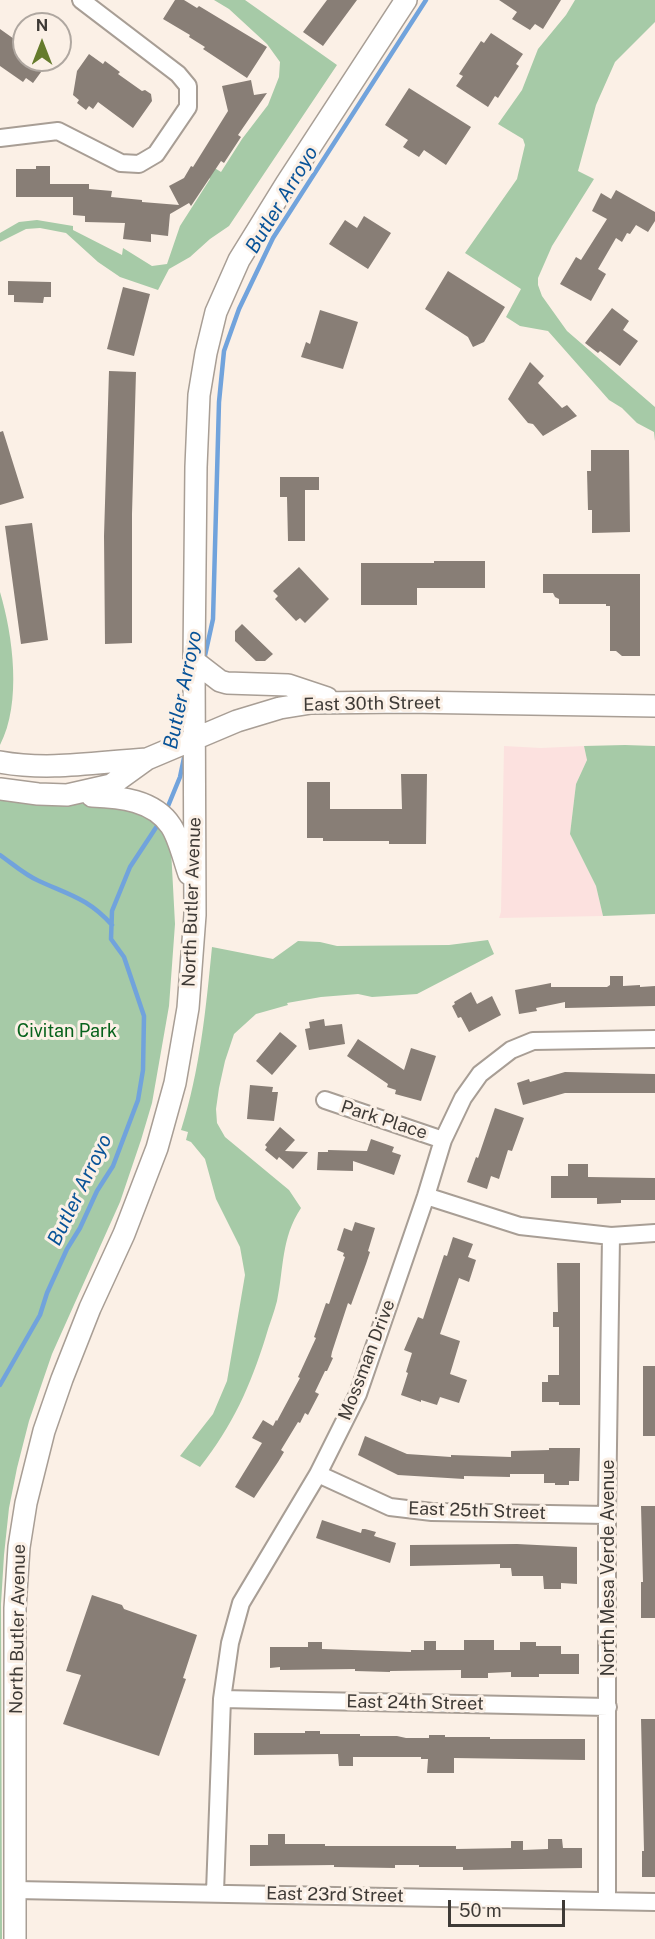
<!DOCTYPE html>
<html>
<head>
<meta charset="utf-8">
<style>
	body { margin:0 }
	#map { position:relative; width:655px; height:1939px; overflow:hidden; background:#fbf0e6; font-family:"Public Sans",sans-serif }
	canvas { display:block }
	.north { position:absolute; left:12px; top:12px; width:60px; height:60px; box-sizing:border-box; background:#fbf0e6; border:2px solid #afa7a0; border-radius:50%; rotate:0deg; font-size:16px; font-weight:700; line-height:24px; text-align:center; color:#3e3a36 }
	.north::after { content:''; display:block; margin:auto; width:21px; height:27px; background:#657b2c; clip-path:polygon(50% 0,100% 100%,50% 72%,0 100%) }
	.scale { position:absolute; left:448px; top:1900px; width:117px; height:27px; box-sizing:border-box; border:3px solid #3e3a36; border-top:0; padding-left:8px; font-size:18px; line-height:21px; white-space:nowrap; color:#3e3a36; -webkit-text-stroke:4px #fbf0e6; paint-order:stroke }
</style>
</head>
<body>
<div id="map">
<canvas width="655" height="1939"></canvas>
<div class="north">N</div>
<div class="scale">50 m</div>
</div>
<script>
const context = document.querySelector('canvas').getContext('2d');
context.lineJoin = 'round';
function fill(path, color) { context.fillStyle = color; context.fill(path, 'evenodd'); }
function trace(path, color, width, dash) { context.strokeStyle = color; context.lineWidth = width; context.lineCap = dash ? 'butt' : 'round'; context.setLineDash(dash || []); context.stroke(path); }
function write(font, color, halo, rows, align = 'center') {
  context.font = font + ' "Public Sans",sans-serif'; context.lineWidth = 6; context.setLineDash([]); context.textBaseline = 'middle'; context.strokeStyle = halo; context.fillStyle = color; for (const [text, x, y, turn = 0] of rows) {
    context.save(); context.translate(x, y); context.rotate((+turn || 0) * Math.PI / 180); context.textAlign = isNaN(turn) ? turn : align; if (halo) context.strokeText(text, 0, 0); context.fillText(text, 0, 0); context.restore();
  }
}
fill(new Path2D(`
	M504,746L541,748L584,746L587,760L576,784L570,834L596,886L603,916L499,918L501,912Z`), '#fce1df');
fill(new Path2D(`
	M214,0H245L337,65L229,226L210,239L190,257L169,269L158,290L120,277L98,262L66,233L40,228L26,229L0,242V233L19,222L37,220L73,226V230L122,255L123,248L152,266L167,264L180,226L210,179L208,176L213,167L221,172L242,139L268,105L279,77L280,62L267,44L229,9Z
	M575,0H655V22L615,62L596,105L578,171L594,179L552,246L538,278V285L542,296L567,331L655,407V441L654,432L637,423L622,408L609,400L548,331L520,326L506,317L521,289L465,253L517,179L525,145L523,139L498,124L522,90L538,49L566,15Z
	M0,592C13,636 22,703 0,745Z
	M625,745L655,746V914L603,916L596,886L570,834L576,784L587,760L584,746Z
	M0,798L37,802L124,805L158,821L171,849L175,924L169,1006L152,1103L141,1140L120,1202L52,1354L29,1421L17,1468L9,1508L4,1555L1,1604L2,1939H0Z
	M488,940L494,954L417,994L372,997L358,994L321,997L287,1003L288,1005L256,1014L234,1034L225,1061L219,1088L216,1109L217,1123L225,1137L289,1190L301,1208C281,1238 284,1268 277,1301C274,1313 269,1325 266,1336C250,1387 233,1425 200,1467L180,1456L213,1414L227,1381L245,1275L240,1247L216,1199L205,1159L191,1142L186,1140L188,1132L181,1130C200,1071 206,1008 212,947L273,959L298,941L320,942L337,946L449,945Z`), '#a6caa7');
trace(new Path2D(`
	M204,660L213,619L219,402L224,351L239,309L273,238L426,0
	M166,811L180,777L185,753
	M0,855C13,864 25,875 39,881C70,895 89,899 112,925
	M0,1385L40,1315L47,1293L67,1249L80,1228L97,1191L113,1166L138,1100L143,1070L144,1016L124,957L111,939L112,911L130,867L159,823`), '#71a3dc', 4.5);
fill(new Path2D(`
	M175,0H184L197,8L199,6L267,47L247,78L203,49L205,47L189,37L190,35L163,19Z
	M327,0H357L323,46L303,32Z
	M499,0H561L543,29L535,24L530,30L512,19L517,12Z
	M0,29L24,46V60H33L44,68L33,83L26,78L23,82L0,66Z
	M491,33L523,54L516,64L519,66L498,98L495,96L488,107L456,86L463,76L459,74L481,41L484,43Z
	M89,54L103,64L105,61L120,72L118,74L142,91L145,90L151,94L152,101L133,128L98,102L93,109L89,106L86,110L77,103L79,100L73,95L77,71Z
	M251,80L254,95L267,93L238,135L241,137L224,163L221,161L191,206L189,203L170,214L168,236L151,234V242L123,239L125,223L85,222V216L73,215V197H16V169H36V166H50V184H89V189L112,191L111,197L142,200V202L179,205L169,186L184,178L191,166L193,167L228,111L222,86Z
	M409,88L471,127L446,165L424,150L419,157L403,147L408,140L385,125Z
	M616,190L655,212V221L648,232L636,225L630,234L627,233L622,242L616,238L598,269L606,274L591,301L560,284L576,257L581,260L607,219L592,211L601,193L611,199Z
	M364,216L391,233L368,269L329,244L345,220L357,228Z
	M448,271L505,307L484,342L473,347L468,337L425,309Z
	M8,281L51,282V297H44L43,303L14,302V295H8Z
	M123,287L150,294L134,356L107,349Z
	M612,308L629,321L623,330L638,341L620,366L600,351L598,353L585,343Z
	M320,310L358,322L343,369L301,357L306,342L310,344Z
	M530,362L544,376L538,383L562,408L567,405L577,416L543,436L533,424L528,423L508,399Z
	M109,371L136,372L132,514V643L105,644L104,536Z
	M3,431L24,498L0,505V432Z
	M591,450H629L630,532L592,533V510H588L587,471H591Z
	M280,477H319V490H305V541H288L287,497H280Z
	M32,523L48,640L21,644L5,526Z
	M434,561H485V588H417V605H361V563H434Z
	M299,567L329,599L305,623L300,618L296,621L275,599L278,596L273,591Z
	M543,574H640V656H622L616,651H610V606H606V604H559V599L555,597L553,593H543Z
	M242,624L273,654L265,661H256L235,641V631Z
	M401,774H427L426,844H389V841H323V838H307V782H330V809H402Z
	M610,976H623V986L640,985V987L655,986V1006L565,1008V1002L536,1008L537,1011L519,1014L515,990L551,983V987H607L610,985Z
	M471,992L477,1004L492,996L501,1015L469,1032L461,1017L458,1018L452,1006L455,1004L454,1002Z
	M324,1019L325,1026L342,1024L345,1044L309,1050L305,1029L310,1028L309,1022Z
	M280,1032L297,1046L272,1075L256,1061Z
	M358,1039L404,1070L411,1048L436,1056L421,1101L395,1094L396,1090L387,1087L388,1084L347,1056Z
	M565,1072L655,1074V1093H565L523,1105L517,1083L529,1079L530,1082Z
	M250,1085L273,1087L272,1092H278L274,1121L247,1119Z
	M495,1108L524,1118L512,1151L508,1150L499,1179L491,1176L487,1189L467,1182L476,1157L478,1158Z
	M280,1127L295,1140L285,1151L308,1152L293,1169L279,1157L277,1160L265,1150L267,1147L265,1145Z
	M371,1139L394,1147L392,1152L401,1155L394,1175L353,1161V1171L317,1170L318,1152H328V1150L367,1151Z
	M568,1164H588V1177L655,1178V1200H621V1203L597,1204V1198H551V1176H568Z
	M355,1222L375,1228L368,1251L370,1252L366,1264L351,1305L348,1303L332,1352L331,1357L333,1358L327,1371H325L315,1392L319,1394L308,1415L305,1413L300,1423L298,1422L281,1450L284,1452L278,1462L254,1498L235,1487L262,1443L252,1438L263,1420L273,1426L276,1420L277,1421L300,1378L298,1377L316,1338L314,1337L326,1303L329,1304L345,1257L343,1256L344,1253L337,1250L344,1228L352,1231Z
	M453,1237L473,1244L468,1257L476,1260L469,1282L459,1278L440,1334L460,1341L450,1374L467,1380L459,1403L440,1397L437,1405L421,1400V1402L401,1395L408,1373L406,1372L412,1353L404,1350L418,1317L423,1319L444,1255L447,1256Z
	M557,1263H580V1405H559V1402H542V1382H548V1375H559V1327H553V1312H558Z
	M643,1366H655V1436H643Z
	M365,1436L407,1454L451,1457V1455L511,1457V1451L549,1450V1448H580L579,1481H569V1485H555V1483H544V1474H510V1477L464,1476V1479L398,1475L358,1455Z
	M641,1506H655V1618H641V1582H643Z
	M322,1520L361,1533L362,1529H365L376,1532L374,1536L396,1543L390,1563L316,1538Z
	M517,1544L577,1547V1584L561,1583V1589H544L543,1576H512L511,1568H500V1564L410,1566V1545Z
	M92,1595L122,1605L124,1609L197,1635L183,1678L186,1679L159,1756L63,1724L81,1675L66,1671Z
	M464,1640H494V1650H520V1642H536V1646H561V1654H579V1674H539V1677H511V1672L488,1673V1678H461V1670L390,1671V1672L355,1671V1669L280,1670V1667L270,1668V1647H308V1642H322V1649L411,1652V1650H424V1641H436V1650H464Z
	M641,1719H655V1851H644Z
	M305,1731H320V1734H360V1736H397L406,1738H429V1735H445V1737H490V1739H585V1760L454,1758V1773H427L428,1759H421V1757H353V1766H339L338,1754L254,1755V1733H305Z
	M268,1834H285V1844H325V1846H456V1849L511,1848V1841H523V1850L548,1849V1839H562L563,1848H582V1868L463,1870V1867H419V1865H395V1868L334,1867V1865L250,1866V1845H268Z
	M642,1851H655V1877H642Z`), '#887e76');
const minor = new Path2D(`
	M0,138L58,131L121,163L139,164L156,154L188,107V86L178,74L81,0
	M325,1100L443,1140
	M426,1196L520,1226L611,1236L655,1233
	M318,1474L390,1507L432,1512L607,1515
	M222,1699L608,1707
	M15,1890L655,1902
	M215,1892L222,1699L230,1643L241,1603L318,1474L358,1394L426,1196L443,1140L463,1098L480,1074L511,1050L533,1041L655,1039
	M607,1900V1515L611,1236`);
const major = new Path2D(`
	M194,661L220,681L227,683L288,685L327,698
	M0,762C49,771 97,762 147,759
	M0,789L38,794L67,795L111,785L147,759L237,721L280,708L311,703L407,702L655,706
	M92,796C120,797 154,800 171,826C179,838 184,860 189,874
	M15,1939V1608L19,1547L26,1503L44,1431L62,1379L90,1308L124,1234L157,1148L175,1083L188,1008L195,915L194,661L196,467L199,395L206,353L216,312L239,260L286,184L406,0`);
trace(minor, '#a89e95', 20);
trace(major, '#a89e95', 24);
trace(minor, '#fff', 16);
trace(major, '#fff', 21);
write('18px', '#3e3a36', '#fbf0e6', [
	["East 30th Street",372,704,-1],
	["North Butler Avenue",192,902,-88],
	["Park Place",384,1120,18],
	["Mossman Drive",367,1360,-69],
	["East 25th Street",477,1511,2],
	["North Mesa Verde Avenue",608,1568,-90],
	["North Butler Avenue",18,1629,-89],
	["East 24th Street",415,1703,1],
	["East 23rd Street",335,1895,1]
]);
write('18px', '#07621c', '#fbf0e6', [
	["Civitan Park",67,1031]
]);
write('italic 20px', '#085398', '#fbf0e6', [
	["Butler Arroyo",282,200,-59],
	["Butler Arroyo",183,690,-78],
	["Butler Arroyo",80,1190,-64]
]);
</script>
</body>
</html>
